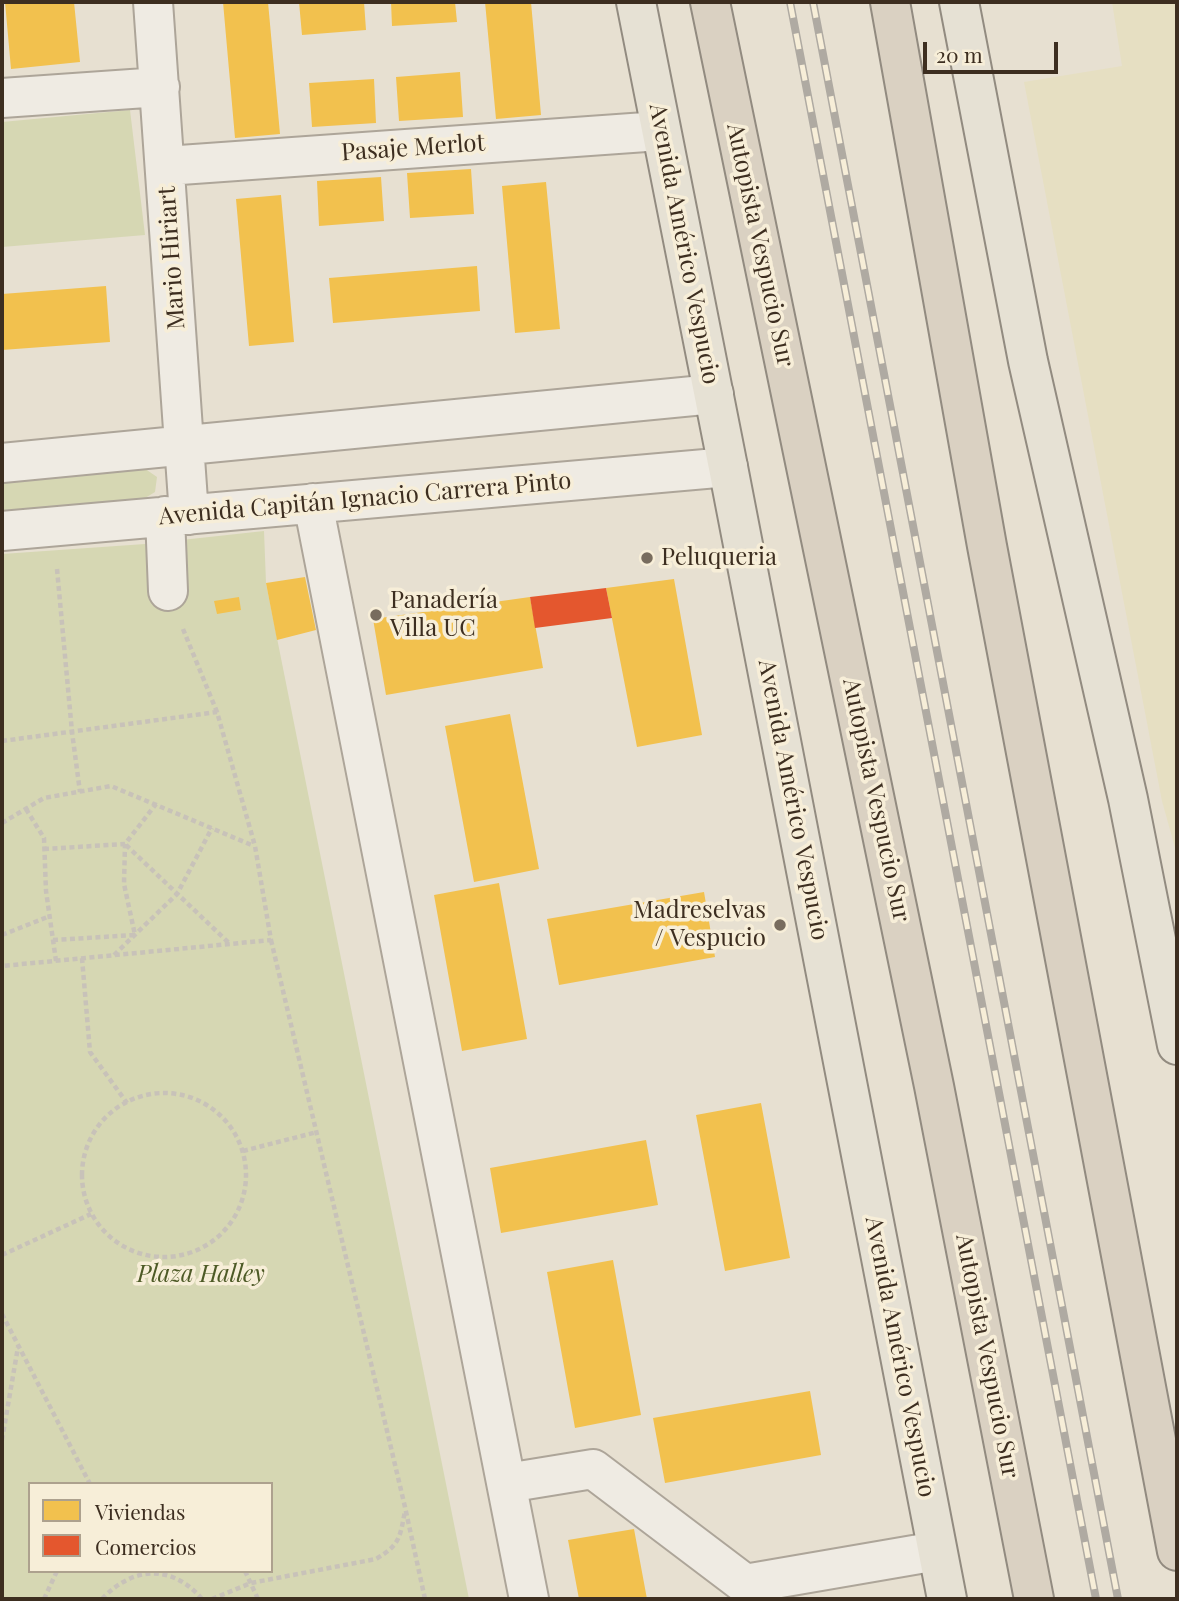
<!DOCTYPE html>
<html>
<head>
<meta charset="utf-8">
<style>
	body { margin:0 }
	#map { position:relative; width:1179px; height:1601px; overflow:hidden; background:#e7e0d1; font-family:"Playfair Display",serif }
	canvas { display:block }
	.frame { position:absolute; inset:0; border:4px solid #3d2e20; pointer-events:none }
	.legend { position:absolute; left:28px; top:1482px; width:245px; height:91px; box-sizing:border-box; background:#f7eed8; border:2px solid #ada18e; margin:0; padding:9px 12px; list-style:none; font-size:21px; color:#3d2e20 }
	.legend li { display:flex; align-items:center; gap:14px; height:35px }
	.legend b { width:35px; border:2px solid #ada18e }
	.scale { position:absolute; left:923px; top:42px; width:135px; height:32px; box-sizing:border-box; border:4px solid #3d2e20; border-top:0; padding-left:9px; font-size:21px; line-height:24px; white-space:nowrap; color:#3d2e20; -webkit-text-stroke:5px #f7eed8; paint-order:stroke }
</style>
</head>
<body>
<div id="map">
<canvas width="1179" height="1601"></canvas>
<div class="frame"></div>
<ul class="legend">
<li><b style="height:19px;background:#f2c14e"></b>Viviendas</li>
<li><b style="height:19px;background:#e4572e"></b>Comercios</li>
</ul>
<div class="scale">20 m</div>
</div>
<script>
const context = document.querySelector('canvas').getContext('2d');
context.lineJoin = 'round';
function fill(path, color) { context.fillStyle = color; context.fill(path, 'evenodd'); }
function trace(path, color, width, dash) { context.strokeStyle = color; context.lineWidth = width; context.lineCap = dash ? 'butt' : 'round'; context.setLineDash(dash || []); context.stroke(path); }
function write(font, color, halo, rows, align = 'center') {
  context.font = font + ' "Playfair Display",serif'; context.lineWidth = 7; context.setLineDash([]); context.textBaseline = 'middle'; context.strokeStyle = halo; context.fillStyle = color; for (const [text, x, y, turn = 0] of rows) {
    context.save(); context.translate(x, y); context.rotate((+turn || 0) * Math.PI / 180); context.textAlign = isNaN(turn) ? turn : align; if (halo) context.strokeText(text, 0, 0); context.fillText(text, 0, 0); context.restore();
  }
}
fill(new Path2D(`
	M1112,2H1177V855L1162,801L1024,82L1122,66Z`), '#e6dfc2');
fill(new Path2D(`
	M130,110L145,235L2,247V122Z
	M141,466L157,477L155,492L142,500L2,511V478Z
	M264,531L266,583L469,1599H2V554L145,544ZM30,1484H271V1571H30Z`), '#d6d7b3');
fill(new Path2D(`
	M5,2H74L80,62L11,69Z
	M223,2H268L280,134L235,138Z
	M299,2H364L366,30L302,35Z
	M391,2H455L457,22L392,26Z
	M485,2H531L541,115L496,119Z
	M460,72L463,117L399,121L396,77Z
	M374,79L376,123L312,127L309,83Z
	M471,169L474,214L410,218L407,173Z
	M381,177L384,221L319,226L317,181Z
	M546,182L560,329L515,333L502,186Z
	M281,195L294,342L249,346L236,199Z
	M477,266L480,311L333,323L329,278Z
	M106,286L110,342L2,350V294Z
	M305,577L316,630L277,640L266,583Z
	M674,579L702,735L637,747L606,588Z
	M239,597L241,610L217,614L214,601Z
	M530,597L543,668L386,695L373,619Z
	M510,714L539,869L474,882L445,726Z
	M499,883L527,1039L462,1051L434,895Z
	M704,892L715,957L559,985L547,919Z
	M761,1103L790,1258L725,1271L696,1115Z
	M646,1140L658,1205L501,1233L490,1168Z
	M613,1260L641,1415L575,1428L547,1272Z
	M810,1391L821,1455L665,1483L653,1418Z
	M634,1529L647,1599H579L568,1540Z`), '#f2c14e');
fill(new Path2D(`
	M606,588L612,618L535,628L530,597Z`), '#e4572e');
const minor = new Path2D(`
	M153,2L189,515
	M2,98L160,87
	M166,166L660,131
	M2,463L714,394
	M313,503L529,1599
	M165,516L168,591
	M2,531L728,467
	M507,1483L593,1469L745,1584L937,1551`);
const major = new Path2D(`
	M636,2L728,467L947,1599
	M959,2L1028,361L1128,799L1177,1045`);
const highway = new Path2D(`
	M710,2L934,1086L1034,1599
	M890,2L987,546L1177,1551`);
trace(minor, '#ada599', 42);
trace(major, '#928b80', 42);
trace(highway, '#928b80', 42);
trace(new Path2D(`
	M57,569L72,732L80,792
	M183,629L217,712
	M2,741L217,712L255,846L271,940L2,966
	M26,809L44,838L46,891L56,961
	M2,823L44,798L111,786L254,846
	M126,845L230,944
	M44,849L125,844L156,804
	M2,935L50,916
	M53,940L135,935L124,884L125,844
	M271,940L405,1507L425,1599
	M114,955L177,894L212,828
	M82,958L90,1052L127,1103
	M82 1175a82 82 0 1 1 164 0a82 82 0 1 1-164 0Z
	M243,1151L317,1132
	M2,1255L91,1214
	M2,1314L90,1484
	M2,1440L18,1347
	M245,1571L258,1599
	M44,1599L57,1571
	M102,1599C133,1566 172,1564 202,1599
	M212,1599L251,1583L376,1559C400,1545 400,1537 405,1511`), '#c8c2b9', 4.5, [5, 3.5]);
trace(minor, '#efebe3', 38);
trace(major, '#e6e1d4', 38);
trace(highway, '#dad1c2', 38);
const rail = new Path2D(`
	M790,2L1096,1599
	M813,2L1118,1599`);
trace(rail, '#afaaa2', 8);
trace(rail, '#f7eed8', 5, [16]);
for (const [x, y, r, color] of [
	[647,558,7,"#786c5e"],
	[376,615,7,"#786c5e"],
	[780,925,7,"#786c5e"]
]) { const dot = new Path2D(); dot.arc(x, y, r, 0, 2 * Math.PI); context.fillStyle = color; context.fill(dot); trace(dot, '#f7eed8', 2.5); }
write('24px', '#3d2e20', '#f7eed8', [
	["Pasaje Merlot",413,148,-4],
	["Avenida Américo Vespucio",684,244,79],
	["Autopista Vespucio Sur",760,245,78],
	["Mario Hiriart",172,258,-94],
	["Avenida Capitán Ignacio Carrera Pinto",365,499,-5],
	["Avenida Américo Vespucio",793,800,79],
	["Autopista Vespucio Sur",876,800,78],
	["Autopista Vespucio Sur",987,1356,79],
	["Avenida Américo Vespucio",900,1357,79]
]);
write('24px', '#3d2e20', '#f7eed8', [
	["Peluqueria",661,558],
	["Panadería",390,601],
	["Villa UC",390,629],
	["Madreselvas",766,911,"right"],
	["/ Vespucio",766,939,"right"]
], 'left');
write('italic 24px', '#4d5a26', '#f7eed8', [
	["Plaza Halley",201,1275]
]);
</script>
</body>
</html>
